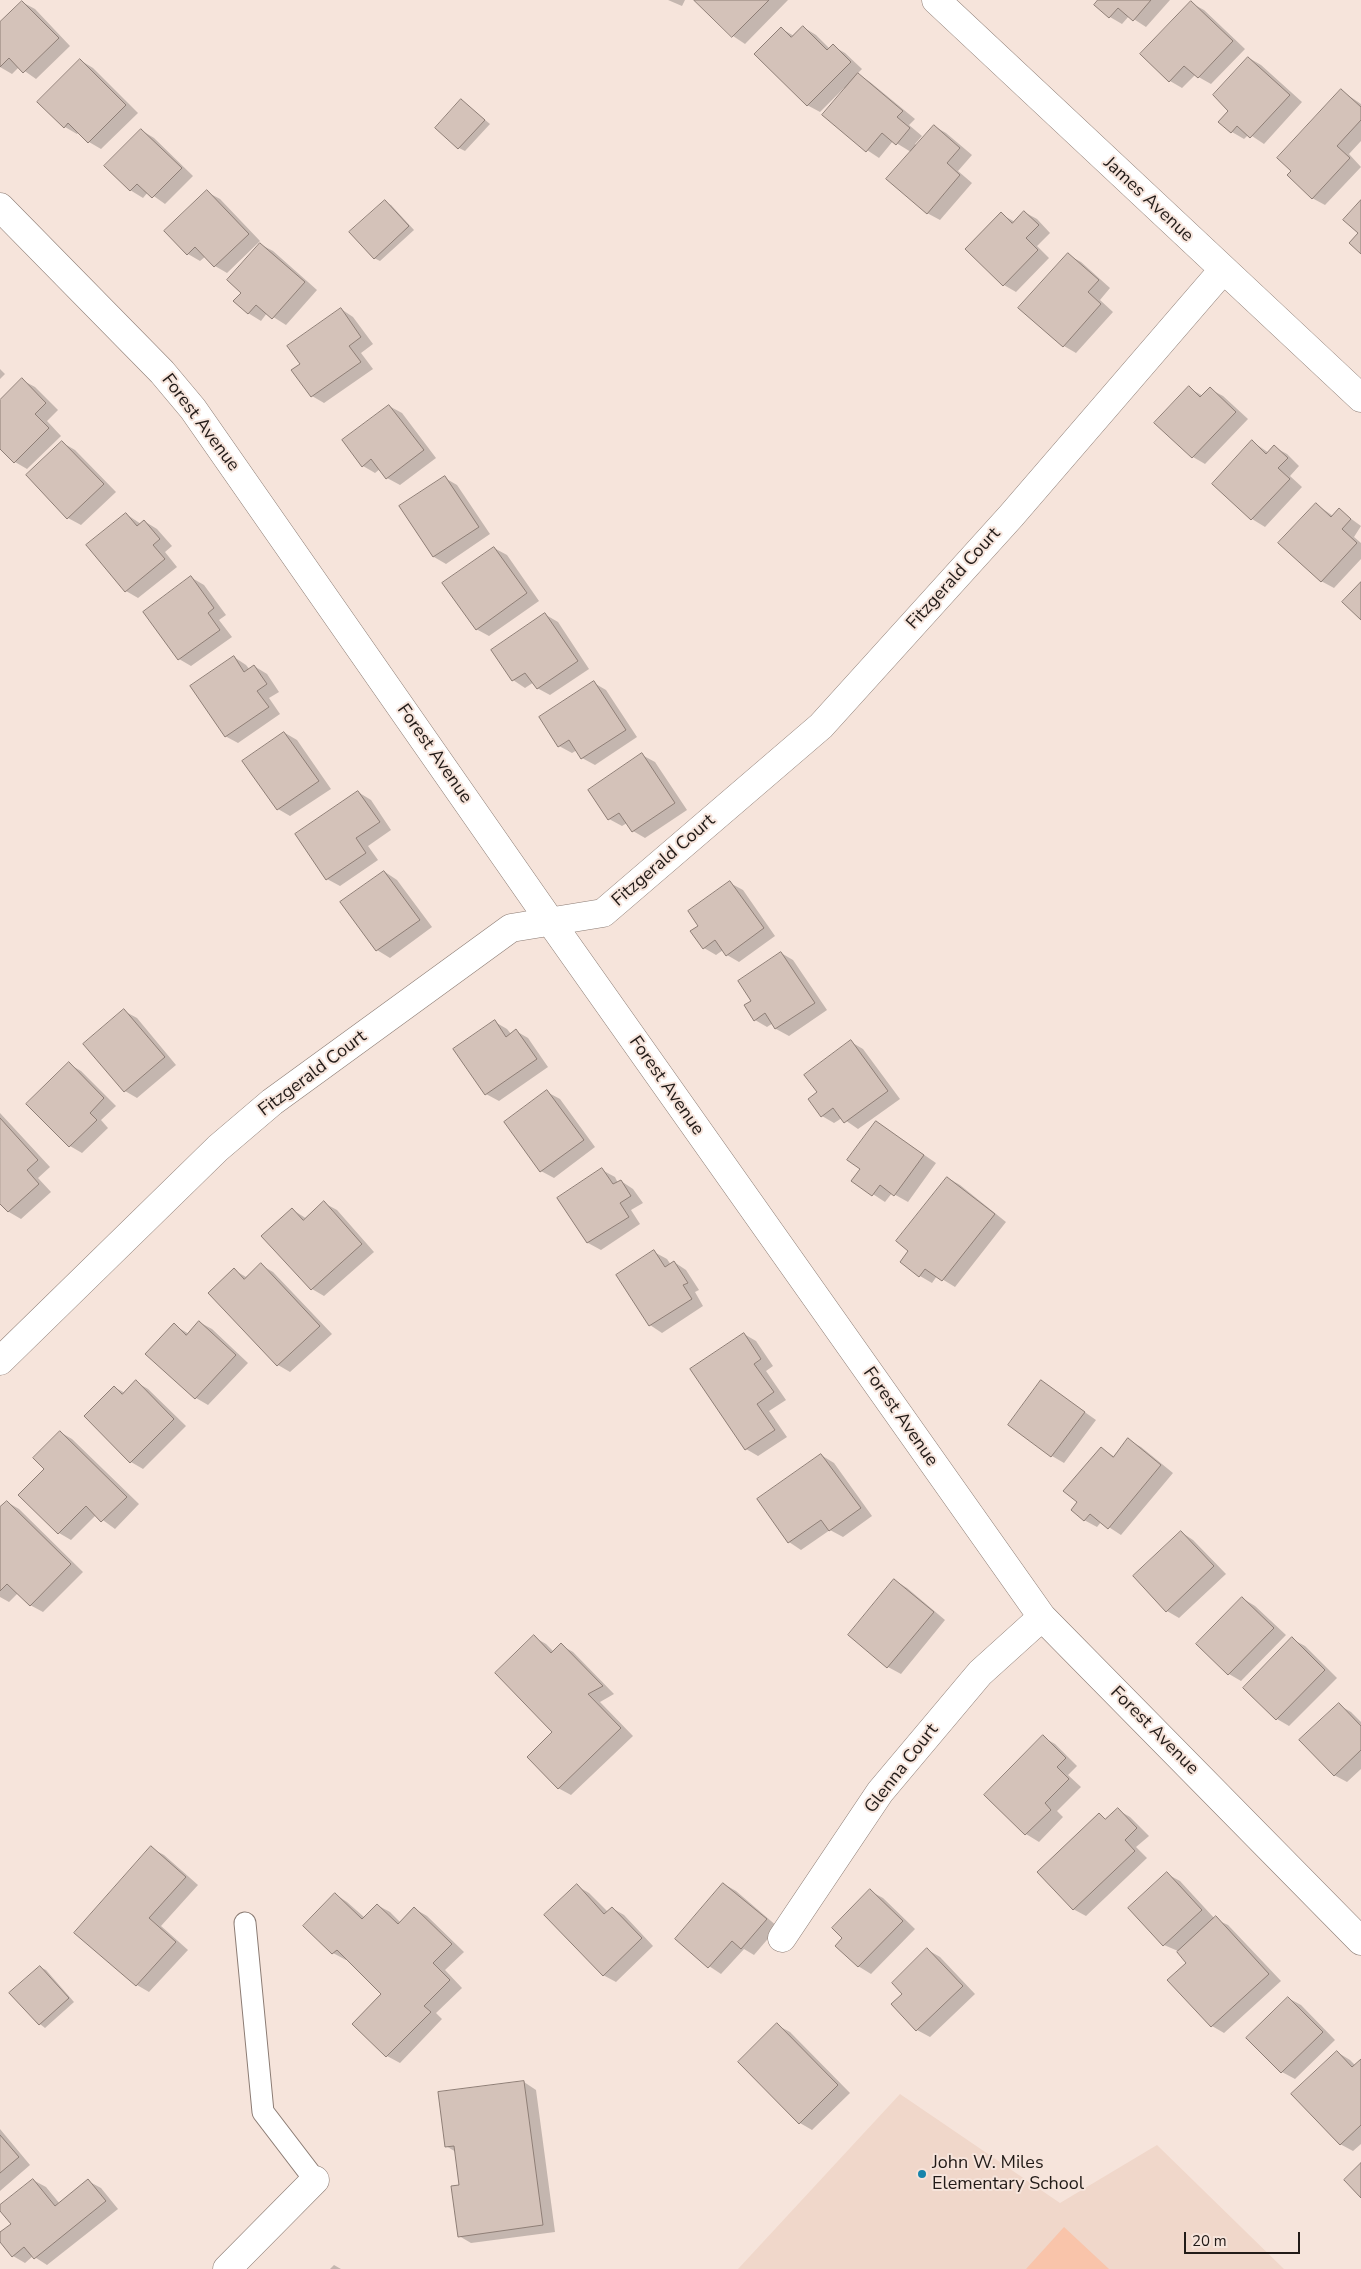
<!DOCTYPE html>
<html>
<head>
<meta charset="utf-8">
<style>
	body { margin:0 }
	#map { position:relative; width:1361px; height:2269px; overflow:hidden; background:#f6e4db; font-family:"Nunito Sans",sans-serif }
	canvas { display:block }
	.scale { position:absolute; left:1184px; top:2232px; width:116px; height:22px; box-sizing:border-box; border:2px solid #221b18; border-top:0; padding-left:6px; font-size:15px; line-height:18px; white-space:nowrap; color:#221b18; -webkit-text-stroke:4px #f6e4db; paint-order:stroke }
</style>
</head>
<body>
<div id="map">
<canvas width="1361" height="2269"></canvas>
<div class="scale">20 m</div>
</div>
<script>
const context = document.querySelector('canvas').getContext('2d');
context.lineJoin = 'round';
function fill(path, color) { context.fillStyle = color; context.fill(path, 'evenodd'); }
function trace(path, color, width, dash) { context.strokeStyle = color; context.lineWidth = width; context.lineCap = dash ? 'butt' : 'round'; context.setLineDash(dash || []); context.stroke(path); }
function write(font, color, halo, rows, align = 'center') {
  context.font = font + ' "Nunito Sans",sans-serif'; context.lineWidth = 4; context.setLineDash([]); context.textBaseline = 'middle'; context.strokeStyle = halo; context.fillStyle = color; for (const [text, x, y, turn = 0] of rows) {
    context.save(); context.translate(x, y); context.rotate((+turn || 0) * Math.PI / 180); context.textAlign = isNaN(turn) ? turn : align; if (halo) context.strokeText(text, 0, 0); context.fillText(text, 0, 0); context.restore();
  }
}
fill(new Path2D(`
	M900,2094L1060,2203L1157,2145L1284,2269H738Z`), '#f0d7ca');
fill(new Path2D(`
	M1064,2227L1109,2269H1026Z`), '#f9c4aa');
fill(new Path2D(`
	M668,0H685L682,6Z
	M696,0H788L745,44L733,36Z
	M1099,0H1170L1146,27L1129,16L1122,24L1110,17L1095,5Z
	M22,2L35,9L70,46L36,79L19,67L12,74L0,67V24Z
	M1191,3L1204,10L1245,49L1211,84L1195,75L1182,88L1170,81L1142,54Z
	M803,27L816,35L830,49L833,46L845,53L862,69L857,74L870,82L915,119L909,125L922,136L915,144L917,146L934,126L946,133L972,155L958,171L972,183L940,220L927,213L911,152L893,141L879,158L867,150L844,88L820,112L807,105L782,29L794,36Z
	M1249,58L1261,65L1302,102L1264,144L1249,134L1244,139L1232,132L1230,111Z
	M80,60L93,68L138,113L101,149L89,142L79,132L77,134L65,127Z
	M1342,91L1361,104V141L1349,154L1361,167L1325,205L1312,198Z
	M462,101L490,124L465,151L459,148Z
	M141,130L154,138L193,176L165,204L148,192L143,198L130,190Z
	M207,192L220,199L260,241L258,243L273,251L317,290L286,325L267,313L261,321L248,313L242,293L260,245L258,243L227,273L215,266L206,256L200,261L188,254Z
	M385,202L391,205L414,230L380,261L374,258Z
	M1024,212L1037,219L1050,233L1037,246L1049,258L1016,292L1004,285L1001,214L1015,222Z
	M1068,255L1081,262L1110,288L1100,300L1113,312L1076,353L1064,346Z
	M341,309L353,317L373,344L361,353L373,369L324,403L312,396L302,364Z
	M0,369L5,374L0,379Z
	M22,380L35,387L58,410L47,421L61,436L27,469L15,462L0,447V402Z
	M1189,388L1203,396L1210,389L1223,396L1248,419L1205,464L1193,457Z
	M389,406L402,413L436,458L400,485L387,478L380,469L375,473L363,466Z
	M1253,442L1269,453L1274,447L1287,454L1299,466L1290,476L1302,487L1265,527L1252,519L1214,484Z
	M63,443L75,450L116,492L81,525L68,518Z
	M445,478L457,485L490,534L446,564L434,557L401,506Z
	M1316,504L1333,516L1339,510L1361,526L1354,537L1361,543V559L1334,588L1321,581Z
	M126,514L141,524L144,521L157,529L172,546L165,552L177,567L138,598L126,591Z
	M494,548L507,555L539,601L489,636L476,629Z
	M192,578L204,585L226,615L219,620L232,637L191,666L179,659Z
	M546,615L558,622L589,669L550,695L537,688L534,682L525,688L513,680Z
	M234,657L246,665L250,670L254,666L267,674L279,692L269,698L280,714L238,743L225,736Z
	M594,683L606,690L637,737L595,765L582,758L577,750L572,753L559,746Z
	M285,733L297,740L331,789L290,816L278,809Z
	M642,755L655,762L687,810L645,838L633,831L627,823L622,826L609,819Z
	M358,792L371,800L391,830L368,846L378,860L340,886L327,879L296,834Z
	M385,872L397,880L432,927L390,958L377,950L342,902Z
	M730,883L743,890L775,936L739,962L727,955L723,950L716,955L704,948L700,926Z
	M781,953L793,960L827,1010L789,1036L776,1029L773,1023L767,1027L755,1020L753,1001Z
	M124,1011L137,1018L176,1065L137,1098L125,1091Z
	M495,1022L507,1029L511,1034L516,1031L528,1038L548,1067L499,1101L486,1094Z
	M851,1042L863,1049L900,1099L858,1129L842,1118L834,1123L822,1116L819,1092Z
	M69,1064L81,1071L116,1106L101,1120L108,1128L82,1153L70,1146Z
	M547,1092L560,1099L595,1147L554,1178L541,1171Z
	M0,1113L50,1167L38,1178L51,1192L21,1219L9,1212L0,1202Z
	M876,1122L936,1163L908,1202L892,1193L885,1202L853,1181L861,1169Z
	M602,1170L615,1177L618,1183L621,1181L633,1189L643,1203L631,1210L640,1224L601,1250L588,1243L559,1198Z
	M948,1178L960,1185L1006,1222L955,1287L937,1276L932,1283L920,1276L910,1251Z
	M324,1203L337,1210L374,1252L324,1296L312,1289L293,1210L307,1219Z
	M654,1252L667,1259L671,1265L674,1262L686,1270L699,1290L695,1292L703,1306L662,1333L650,1325Z
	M261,1265L273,1272L332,1334L290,1372L278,1365L234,1270L246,1277Z
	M199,1322L212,1329L248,1363L208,1405L196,1398L174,1325L189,1334Z
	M744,1334L756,1341L773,1366L766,1371L786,1400L769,1411L787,1437L758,1456L746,1449Z
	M136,1382L148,1389L186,1426L143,1469L131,1462L114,1387L125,1393Z
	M1042,1382L1096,1420L1064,1463L1052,1456Z
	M60,1432L72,1439L139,1504L115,1529L96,1515L71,1540L59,1533L46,1469Z
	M1129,1440L1141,1447L1173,1473L1121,1535L1101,1522L1097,1527L1084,1520L1101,1448L1115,1457Z
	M821,1455L834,1463L872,1516L843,1537L830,1530L801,1550L789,1542Z
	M7,1502L19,1509L83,1572L43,1612L30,1605L18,1593L9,1602L0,1597V1509Z
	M1181,1532L1193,1540L1226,1574L1179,1618L1167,1611Z
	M894,1580L907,1588L945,1620L901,1674L888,1667L849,1635Z
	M1242,1598L1255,1606L1286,1635L1241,1681L1229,1674L1197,1644Z
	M534,1637L546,1644L554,1652L561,1645L573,1652L614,1694L600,1702L633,1736L571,1795L558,1788L554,1732Z
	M1292,1639L1305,1646L1337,1678L1289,1726L1277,1719Z
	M1339,1705L1351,1712L1361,1722V1769L1347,1782L1334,1775Z
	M1043,1737L1055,1744L1077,1766L1068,1775L1081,1787L1057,1811L1063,1817L1039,1842L1026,1834L986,1795Z
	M1118,1810L1130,1817L1149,1836L1136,1847L1147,1858L1086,1916L1073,1909L1099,1815L1107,1820Z
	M151,1848L164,1855L198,1885L161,1926L188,1950L149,1992L137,1985Z
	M1167,1874L1180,1881L1215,1919L1228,1925L1281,1981L1224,2033L1212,2026L1169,1980L1188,1963L1178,1951L1164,1945L1130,1908Z
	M724,1884L736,1891L778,1927L754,1955L744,1949L721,1974L709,1966Z
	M577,1886L589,1893L608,1912L612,1908L624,1915L653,1946L616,1982L603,1975Z
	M870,1891L883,1898L915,1929L871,1974L858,1966L844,1938Z
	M335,1894L347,1902L365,1918L377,1905L390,1912L401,1923L415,1909L427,1916L464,1952L445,1970L462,1988L436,2013L442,2019L400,2063L387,2056L354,2024L383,1994L347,1959L346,1960L333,1953L304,1926Z
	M928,1950L940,1957L975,1994L930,2037L917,2030L892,2004L903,1994Z
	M40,1967L46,1970L74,2002L45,2028L40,2024Z
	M1288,1998L1301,2005L1335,2040L1295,2079L1282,2072L1248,2038Z
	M777,2025L790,2032L850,2093L812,2130L800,2123Z
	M1337,2052L1350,2060L1356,2066L1361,2061V2144L1353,2151L1340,2144Z
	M524,2082L536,2090L555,2232L471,2243L459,2236L460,2186L456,2152L446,2146Z
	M0,2129L30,2165L0,2191Z
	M33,2180L46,2187L60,2204L88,2181L101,2188L118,2209L47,2265L33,2256L25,2263L13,2256L0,2240V2234L12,2224L0,2207Z
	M334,2265L341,2269H330Z`), '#0003');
const building = new Path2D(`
	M694,0H769L732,37Z
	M1098,0H1151L1133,21L1118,8L1109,18L1094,5Z
	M22,1L59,38L23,73L9,58L0,67V22Z
	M1191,1L1233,41L1198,78L1184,66L1169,82L1140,54Z
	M803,26L827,50L833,44L851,62L807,106L754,54L781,27L791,37Z
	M1248,57L1290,95L1250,138L1237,126L1231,133L1218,122L1228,111L1213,95Z
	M80,59L126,105L88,143L68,123L64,128L37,102Z
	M858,73L903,111L897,117L910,128L896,145L882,133L866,152L822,115Z
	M1341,89L1361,107V120L1337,146L1350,158L1312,199L1287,175L1291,171L1277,158Z
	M461,99L485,120L458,149L435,128Z
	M934,125L960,148L947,163L960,175L927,214L886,179Z
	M141,129L182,168L152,198L137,184L130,191L104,166Z
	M207,190L249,234L214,267L195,247L187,255L164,231Z
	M385,200L409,226L374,259L349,232Z
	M1361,200V254L1349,243L1358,233L1343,220Z
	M1024,211L1039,225L1026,238L1038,250L1003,286L965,249L1001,212L1012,223Z
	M260,243L305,282L272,319L256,305L248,314L233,301L241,293L227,280Z
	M1068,253L1099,280L1088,292L1101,304L1063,347L1018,308Z
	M341,308L361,337L349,346L361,362L311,397L291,370L300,364L287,346Z
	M22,378L46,403L35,414L49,428L14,463L0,449V400Z
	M1189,386L1200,397L1210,387L1236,412L1192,458L1154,423Z
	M389,405L424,450L386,479L371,459L362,467L342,440Z
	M1252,440L1266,454L1274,445L1288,458L1278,468L1290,479L1251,520L1212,484Z
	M62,441L104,484L67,519L26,475Z
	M445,476L479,527L433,557L399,506Z
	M1316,503L1331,517L1339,508L1351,519L1342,529L1357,543L1321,582L1278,543Z
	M126,513L137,526L144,520L160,539L153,545L165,559L125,592L86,545Z
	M494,547L527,593L476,630L442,583Z
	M191,576L214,608L208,613L220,630L178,660L143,612Z
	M1361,582V620L1342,602Z
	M545,613L578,661L537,689L525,673L512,681L491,650Z
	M234,656L244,672L254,665L267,684L257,691L269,707L225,737L190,686Z
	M594,681L626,730L581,759L569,740L558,747L539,717Z
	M284,732L319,781L277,810L242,761Z
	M642,753L675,803L632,832L619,813L608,820L588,790Z
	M358,791L380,822L356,838L366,853L326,880L295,834Z
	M384,871L420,920L376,951L340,902Z
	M730,881L764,928L726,956L715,940L703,949L690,931L698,926L688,911Z
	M781,952L815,1003L775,1029L765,1013L754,1021L744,1005L751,1001L738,981Z
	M124,1009L165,1057L124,1092L83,1044Z
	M495,1020L506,1037L516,1029L537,1059L485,1095L453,1049Z
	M851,1040L888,1091L844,1123L833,1108L821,1117L808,1099L817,1092L804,1075Z
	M69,1062L104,1098L90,1113L97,1120L69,1147L26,1104Z
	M547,1090L584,1140L540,1172L504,1122Z
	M0,1118L38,1160L27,1170L39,1184L8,1212L0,1204Z
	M876,1121L924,1155L894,1196L880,1185L872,1196L851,1181L860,1169L847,1160Z
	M602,1168L613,1184L621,1180L631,1196L620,1203L629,1217L587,1243L557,1198Z
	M947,1177L995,1214L942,1281L925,1269L919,1277L900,1262L908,1251L896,1241Z
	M324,1201L362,1244L311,1290L261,1236L292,1208L303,1220Z
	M654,1250L665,1267L674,1261L688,1283L683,1285L692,1299L649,1326L616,1275Z
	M261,1263L320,1326L277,1366L208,1293L234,1268L244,1279Z
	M199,1321L236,1355L195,1399L145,1354L174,1323L186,1335Z
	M744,1333L761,1359L754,1364L774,1392L757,1404L775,1430L745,1450L690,1369Z
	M136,1380L174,1419L130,1463L84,1416L114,1386L122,1394Z
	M1041,1380L1085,1412L1051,1457L1008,1425Z
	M60,1431L127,1497L101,1522L86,1506L58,1534L18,1495L44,1469L33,1458Z
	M1128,1438L1161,1465L1108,1529L1090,1514L1084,1521L1071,1510L1077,1502L1063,1491L1101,1447L1113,1457Z
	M821,1454L861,1508L829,1531L821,1520L788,1543L757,1499Z
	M7,1501L71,1564L30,1606L7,1584L0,1591V1507Z
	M1181,1531L1214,1566L1166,1612L1133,1576Z
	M894,1579L934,1612L887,1668L848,1635Z
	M1242,1597L1274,1628L1228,1675L1196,1644Z
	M534,1635L551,1653L561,1643L603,1686L588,1694L621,1728L558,1789L527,1757L552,1732L495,1673Z
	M1292,1637L1325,1670L1276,1720L1243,1688Z
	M1339,1703L1361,1726V1750L1334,1776L1299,1740Z
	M1043,1735L1066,1758L1057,1767L1069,1779L1045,1803L1051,1810L1025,1835L984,1795Z
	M1118,1808L1137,1828L1125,1840L1135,1851L1073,1910L1037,1872L1099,1813L1105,1819Z
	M151,1846L186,1877L149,1918L176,1942L136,1986L74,1933Z
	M1167,1872L1202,1910L1163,1946L1128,1908Z
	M723,1883L767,1919L741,1949L732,1941L708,1968L675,1939Z
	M577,1884L604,1914L612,1907L642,1938L603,1976L544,1915Z
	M870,1889L903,1921L858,1967L835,1946L842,1938L832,1928Z
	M335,1893L362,1919L377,1904L398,1924L414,1907L452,1944L433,1963L450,1980L424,2006L431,2012L386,2057L352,2024L381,1994L337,1950L332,1954L303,1926Z
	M1216,1916L1269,1974L1211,2027L1167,1980L1186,1963L1177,1952Z
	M927,1948L963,1986L916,2031L891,2004L902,1994L892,1983Z
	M40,1966L69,1998L39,2025L9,1993Z
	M1288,1997L1323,2032L1281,2073L1246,2038Z
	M777,2023L838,2085L799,2124L738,2062Z
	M1337,2051L1352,2067L1361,2059V2125L1340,2145L1291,2094Z
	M524,2081L543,2225L458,2237L451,2186L459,2185L454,2146L445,2147L438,2092Z
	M0,2135L19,2157L0,2173Z
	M1361,2163V2198L1344,2180Z
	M33,2179L55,2206L88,2179L106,2201L34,2259L24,2247L12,2257L0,2242V2232L11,2224L0,2211V2205Z`);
fill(building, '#d4c2b9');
trace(building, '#8e7e76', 1);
const service = new Path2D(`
	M245,1923L263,2112L315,2180`);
const minor = new Path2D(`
	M936,0L1361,398
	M0,207L162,372L193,409L550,921L1042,1617L1361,1941
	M0,1361L218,1148L272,1102L511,928L603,913L821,726L1011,516L1223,270
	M782,1938L880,1792L980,1673L1042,1617
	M227,2269L315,2180`);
trace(service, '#8b7b73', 23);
trace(minor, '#8b7b73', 29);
trace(service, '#fff', 21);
trace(minor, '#fff', 28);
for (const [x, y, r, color] of [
	[922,2174,5,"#1784ab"]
]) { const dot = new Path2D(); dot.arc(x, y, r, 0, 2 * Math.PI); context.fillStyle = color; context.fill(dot); trace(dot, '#f6e4db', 2); }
write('18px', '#221b18', '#f6e4db', [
	["James Avenue",1148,200,43],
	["Forest Avenue",200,423,53],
	["Fitzgerald Court",954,579,-48],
	["Forest Avenue",434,754,55],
	["Fitzgerald Court",664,861,-41],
	["Fitzgerald Court",313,1074,-37],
	["Forest Avenue",666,1086,55],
	["Forest Avenue",900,1417,55],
	["Forest Avenue",1154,1731,45],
	["Glenna Court",902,1769,-52]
]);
write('18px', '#221b18', '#f6e4db', [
	["John W. Miles",932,2164],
	["Elementary School",932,2185]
], 'left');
</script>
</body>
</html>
